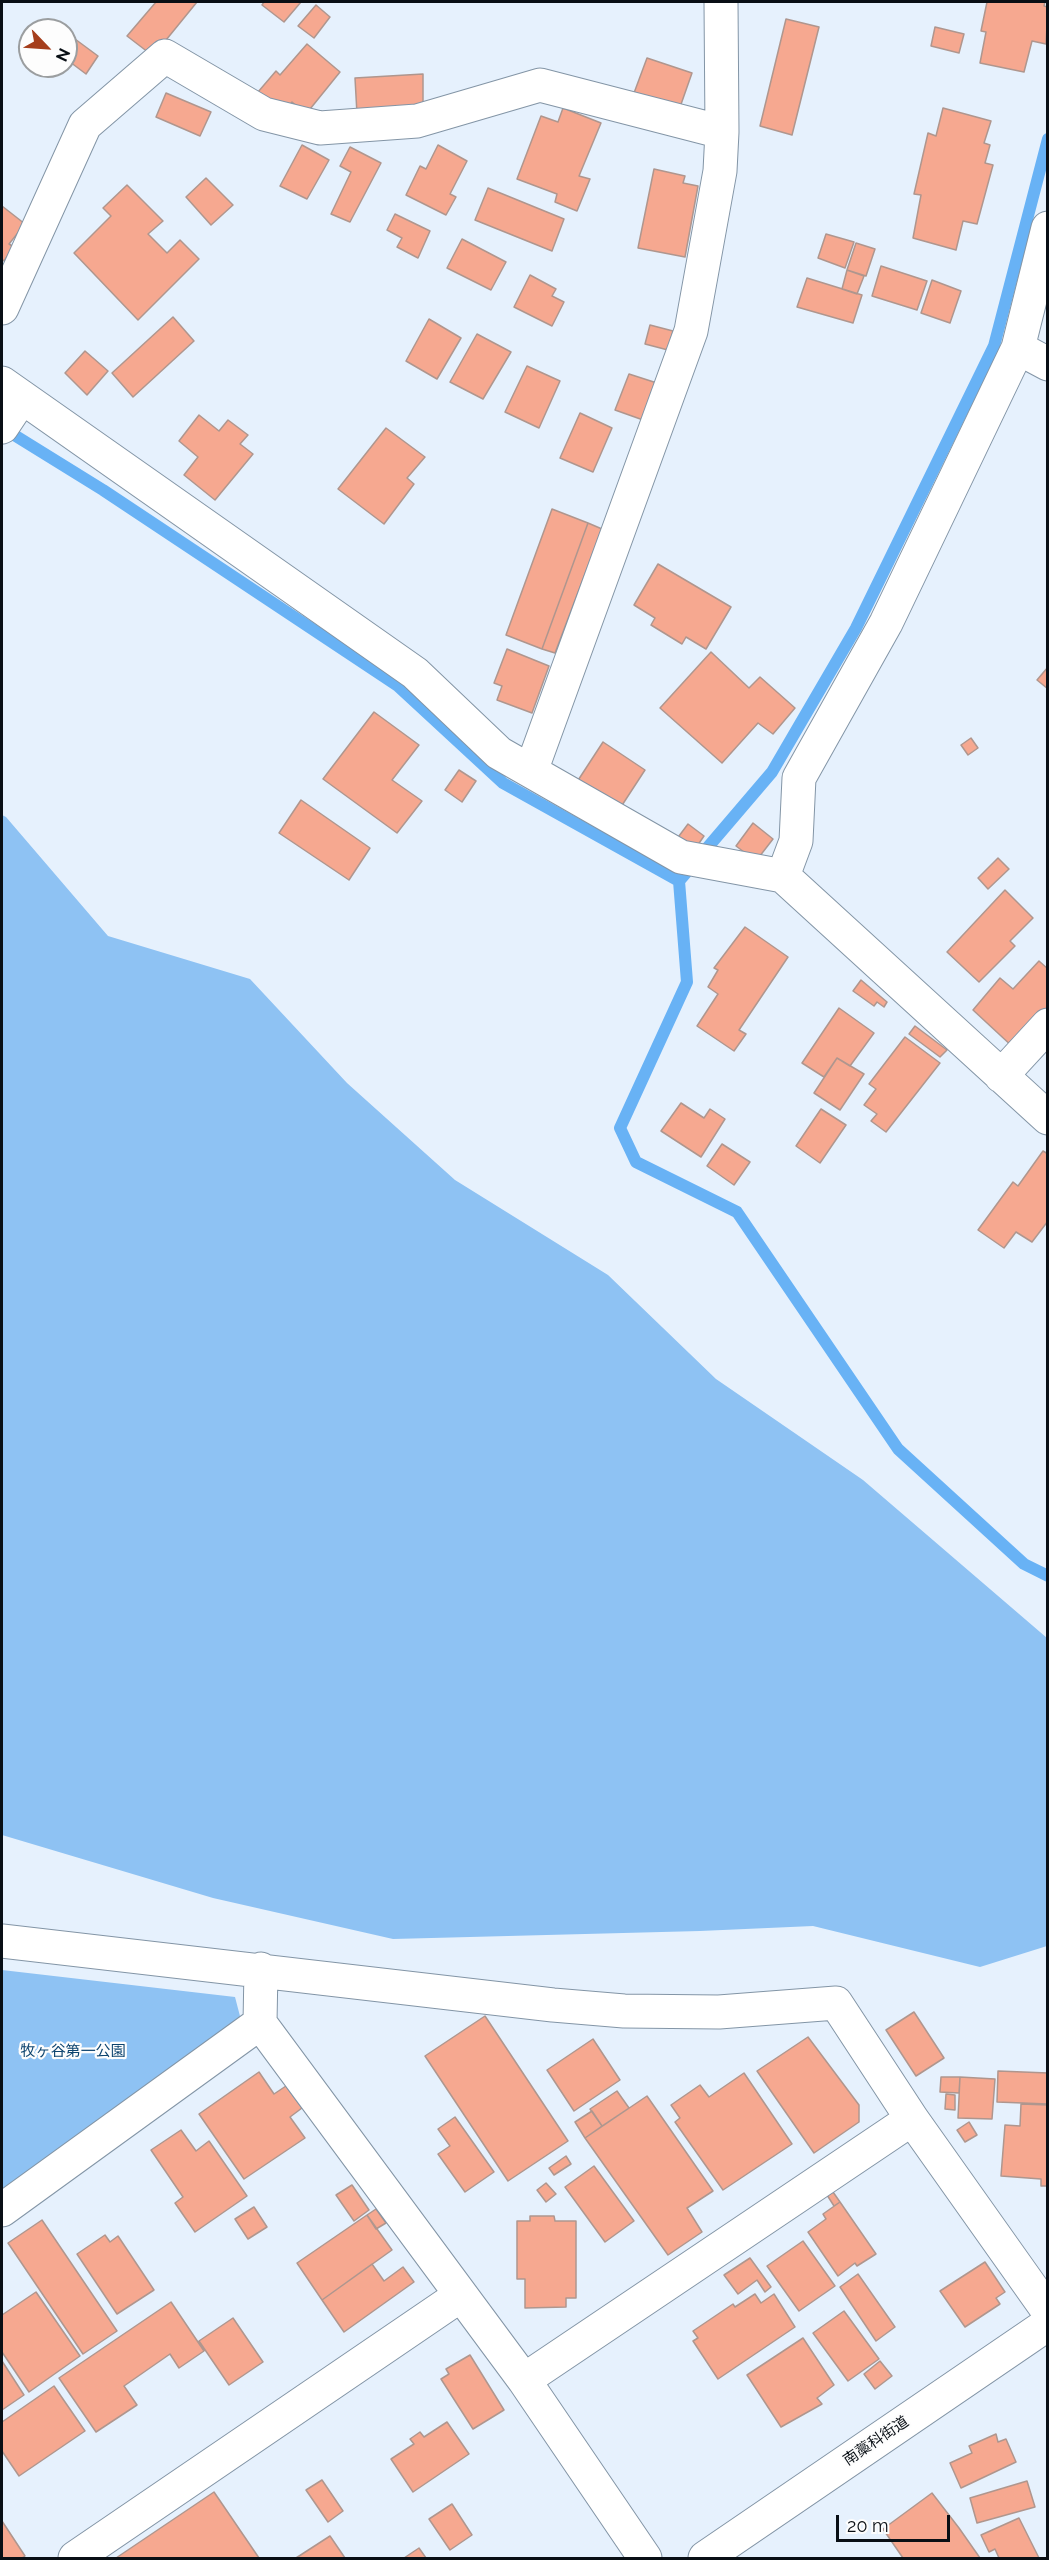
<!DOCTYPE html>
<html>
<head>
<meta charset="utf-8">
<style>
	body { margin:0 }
	#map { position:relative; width:1049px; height:2560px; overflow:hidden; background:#e6f1fd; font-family:Raleway,sans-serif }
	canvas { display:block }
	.frame { position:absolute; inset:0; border:3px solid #090f15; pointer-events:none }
	.north { position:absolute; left:18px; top:18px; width:60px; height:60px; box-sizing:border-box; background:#fdfdfd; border:2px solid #9b9ea0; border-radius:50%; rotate:115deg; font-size:16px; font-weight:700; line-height:24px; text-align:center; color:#090f15 }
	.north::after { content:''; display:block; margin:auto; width:21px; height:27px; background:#a53e1c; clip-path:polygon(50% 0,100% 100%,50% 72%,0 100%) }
	.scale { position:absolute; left:836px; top:2515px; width:114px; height:27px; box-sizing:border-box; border:3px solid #090f15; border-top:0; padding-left:8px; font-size:18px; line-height:21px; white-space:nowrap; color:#090f15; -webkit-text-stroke:4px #fdfdfd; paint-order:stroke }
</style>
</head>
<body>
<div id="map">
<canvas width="1049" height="2560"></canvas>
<div class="frame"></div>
<div class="north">N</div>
<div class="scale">20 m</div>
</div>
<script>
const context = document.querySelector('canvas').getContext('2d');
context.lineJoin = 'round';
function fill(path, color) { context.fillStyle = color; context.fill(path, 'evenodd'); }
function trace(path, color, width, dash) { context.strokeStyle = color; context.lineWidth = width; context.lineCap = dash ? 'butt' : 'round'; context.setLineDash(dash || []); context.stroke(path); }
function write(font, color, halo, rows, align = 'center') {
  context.font = font + ' Raleway,"Noto Sans JP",sans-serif'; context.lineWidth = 4.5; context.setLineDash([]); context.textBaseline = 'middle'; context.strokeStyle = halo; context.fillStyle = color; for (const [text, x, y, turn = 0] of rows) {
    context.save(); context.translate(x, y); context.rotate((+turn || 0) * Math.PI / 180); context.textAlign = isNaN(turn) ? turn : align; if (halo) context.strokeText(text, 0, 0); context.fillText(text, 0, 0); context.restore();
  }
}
fill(new Path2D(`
	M2,815L6,817L108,936L250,979L347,1083L455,1180L608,1275L716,1379L863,1480L1047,1638V1946L980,1967L813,1926L700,1931L393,1939L213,1898L2,1835Z
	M2,1970L235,1997L241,2020L2,2190Z`), '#8ec2f3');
trace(new Path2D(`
	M1048,139L994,346L856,628L772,772L679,881L687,982L620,1128L636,1162L737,1212L898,1449L1024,1564L1048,1576
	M3,428L103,490L398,686L503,783L679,881`), '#68b2f5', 12);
const building = new Path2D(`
	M156,2H197L153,56L127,36Z
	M264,2H301L284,22L262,5Z
	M987,2H1045L1044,6L1048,7L1046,44L1032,41L1024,72L980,63L986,32L981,31Z
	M316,5L330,17L314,38L298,26Z
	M786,19L819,27L792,135L760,126Z
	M935,27L964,34L959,53L931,46Z
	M75,39L98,56L86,74L66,59V52Z
	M307,44L340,72L306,114L292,102L286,109L258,92L276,71L280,75Z
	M647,58L692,73L679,110L634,93Z
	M423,74V110L357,114L355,78Z
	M166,93L211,112L200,136L156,117Z
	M563,108L601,123L579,176L590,179L577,211L555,202L557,194L517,179L541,116L558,122Z
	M943,108L991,121L984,143L990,145L985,163L993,165L977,224L963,221L956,250L913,238L921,195L914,194L928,133L936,136Z
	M302,145L329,160L307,199L280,186Z
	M438,145L467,161L450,194L456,197L446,215L406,195L420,166L426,169Z
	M350,147L381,163L350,222L331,214L351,172L340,166Z
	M654,169L685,176L683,183L698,186L685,257L638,248Z
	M206,178L233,205L211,225L186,197Z
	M127,185L163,221L148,234L167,253L180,240L199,259L138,320L74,253L111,216L103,208Z
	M488,188L564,219L552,251L475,220Z
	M2,206L25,224L9,244L14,247L4,261L2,259Z
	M395,214L430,231L418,258L397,247L402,238L387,230Z
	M826,234L854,242L845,268L818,258Z
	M462,239L506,262L491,290L447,268Z
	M856,243L875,249L866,276L847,270Z
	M881,266L927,281L917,310L872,296Z
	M847,270L864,276L857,294L842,289Z
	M530,275L556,289L552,296L564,302L552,326L514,307Z
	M807,278L862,295L853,323L797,307Z
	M932,280L961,291L950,323L921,313Z
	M173,317L194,341L133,397L112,373Z
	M429,319L461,338L437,379L406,361Z
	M650,325L673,331L668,350L645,344Z
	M477,334L511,352L483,399L450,382Z
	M85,351L108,371L87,395L65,373Z
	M527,366L560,381L539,428L505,412Z
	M629,374L660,384L646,421L615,410Z
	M580,413L612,428L593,472L560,458Z
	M199,415L219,431L228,420L248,435L240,444L253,454L215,500L184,475L198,457L179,441Z
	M386,428L425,457L407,478L414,484L384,524L338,489Z
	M552,509L588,523L542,649L506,635Z
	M588,523L602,529L555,653L542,649Z
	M658,564L731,607L706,649L686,637L682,644L651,625L655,618L634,605Z
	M507,649L549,666L532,713L497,700L502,686L494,683Z
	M711,652L749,688L760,677L795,708L773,734L758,723L722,763L660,708Z
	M1048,667V689L1037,680Z
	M374,712L419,745L392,780L422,801L397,833L323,779Z
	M971,738L978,748L968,755L961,745Z
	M603,742L645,770L615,816L573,788Z
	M459,770L476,781L462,802L445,790Z
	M301,800L370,848L349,880L279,833Z
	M753,823L773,839L756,861L736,846Z
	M688,824L704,836L693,852L676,840Z
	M998,858L1009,869L988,889L978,878Z
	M1005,890L1033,918L1010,941L1015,946L979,982L947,952Z
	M745,927L788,957L739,1030L746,1034L734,1051L697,1026L718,994L708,987L718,970L714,968Z
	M1039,961L1048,969V1012L1014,1048L973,1010L1000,978L1013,989Z
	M861,980L887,1002L884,1007L877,1002L874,1006L853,991Z
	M839,1008L874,1033L850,1066L837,1058L824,1077L802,1063Z
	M915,1026L947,1050L940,1057L909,1034Z
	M905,1037L940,1063L886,1132L871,1121L877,1114L864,1105L876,1089L869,1084Z
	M837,1058L864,1074L840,1110L814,1093Z
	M681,1103L704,1118L710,1109L725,1119L701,1157L661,1131Z
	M821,1109L846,1125L820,1163L796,1146Z
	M722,1144L750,1162L734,1185L707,1166Z
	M1043,1151L1048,1154V1221L1032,1242L1016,1232L1004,1248L978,1230L1013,1182L1018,1186Z
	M914,2012L944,2058L916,2076L886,2030Z
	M485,2016L568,2141L508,2181L425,2056Z
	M808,2037L859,2105V2122L814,2153L757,2071Z
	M593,2039L620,2080L574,2111L547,2070Z
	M998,2071L1048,2073V2104L997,2102Z
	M259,2072L274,2094L286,2086L302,2108L290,2117L305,2138L244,2179L199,2114Z
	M744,2073L792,2144L723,2190L675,2122L680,2118L671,2105L700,2085L709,2097Z
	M941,2077H960L959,2093L940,2092Z
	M960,2077L995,2079L992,2119L958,2118Z
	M617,2091L629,2108L602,2126L590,2109Z
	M946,2094L955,2095V2110L945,2109Z
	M647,2096L713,2191L687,2208L702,2232L668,2255L585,2138Z
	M1021,2104L1048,2105V2186H1041V2179L1001,2176L1005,2125L1020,2126Z
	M592,2111L602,2126L585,2138L575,2122Z
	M455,2117L494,2172L465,2192L438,2154L450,2146L438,2129Z
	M969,2122L977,2135L965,2142L957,2130Z
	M181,2130L196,2151L209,2141L247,2196L195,2232L175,2203L183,2197L151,2150Z
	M566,2156L571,2164L554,2175L549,2168Z
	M594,2166L634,2221L605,2242L565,2187Z
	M546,2183L556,2194L546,2202L537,2190Z
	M352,2185L369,2210L354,2221L336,2195Z
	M833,2192L840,2202L834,2206L827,2195Z
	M840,2202L876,2254L857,2266L855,2263L838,2276L808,2232L826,2219L823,2214Z
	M254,2207L267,2227L248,2239L235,2219Z
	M376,2209L386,2223L376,2229L367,2215Z
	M367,2215L392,2250L322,2300L297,2263Z
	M530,2216H554L555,2221H576V2298H566V2307L525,2308V2279H517V2221H530Z
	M42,2220L117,2331L83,2354L8,2243Z
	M105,2235L110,2242L118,2236L154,2290L117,2314L77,2254Z
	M803,2241L835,2286L799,2311L767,2266Z
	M750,2258L771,2287L765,2292L757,2280L738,2294L724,2275Z
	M985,2262L1005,2292L996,2298L1000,2304L965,2327L940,2291Z
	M372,2264L384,2281L403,2267L414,2282L344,2332L322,2300Z
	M858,2274L895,2327L876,2341L840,2287Z
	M36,2292L80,2356L29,2392L2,2352V2315Z
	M755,2294L761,2303L774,2294L795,2327L718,2379L693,2341L698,2338L693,2331L733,2304L735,2307Z
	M171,2302L204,2351L179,2368L170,2354L124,2386L137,2405L96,2432L59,2378Z
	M844,2311L879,2359L848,2381L813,2333Z
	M233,2318L263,2362L229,2385L199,2341Z
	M803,2338L834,2385L817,2398L822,2404L781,2427L747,2375Z
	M470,2355L504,2410L473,2429L441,2379L449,2374L446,2369Z
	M2,2361L24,2395L2,2410Z
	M880,2361L892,2376L875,2389L864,2374Z
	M54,2386L85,2431L19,2476L2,2451V2422Z
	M447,2422L469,2454L413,2492L391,2459L414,2444L410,2439L420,2432L424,2437Z
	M996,2434L998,2442L1006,2439L1016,2462L961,2488L950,2463L972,2453L969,2446Z
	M322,2480L343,2511L328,2522L306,2490Z
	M1027,2481L1035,2507L977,2523L970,2498Z
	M214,2492L259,2558H116Z
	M932,2493L959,2528L980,2558H903L883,2529Z
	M452,2504L472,2535L450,2550L429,2519Z
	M1019,2518L1039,2558H999L995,2549L989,2552L981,2535Z
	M2,2521L25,2556L22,2558H2Z
	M330,2536L345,2558H296Z
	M419,2548L426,2558H404Z`);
fill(building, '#f6a890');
trace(building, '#af968e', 1.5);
const minor = new Path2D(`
	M2,308L85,125L165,56L264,114L320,128L417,121L540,85L722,132
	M1018,348L1048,364
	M2,383L415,673L499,753L681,857L783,876L1048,1118
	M2,427L22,397
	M531,771L691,331L720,171L722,132L721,2
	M783,876L796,841L799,778L886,623L1018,348L1048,228
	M1001,1076L1048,1025
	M2,1941L553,2005L624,2011L719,2012L836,2003L912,2119L1048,2311
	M260,2023L524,2380L645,2558
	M2,2210L260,2023L261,1969
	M524,2380L912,2119
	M75,2558L461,2295`);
const major = new Path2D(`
	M705,2558L1048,2324`);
trace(minor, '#8395a6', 35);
trace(major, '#8395a6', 35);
trace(minor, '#fff', 33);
trace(major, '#fff', 33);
write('15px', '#0d446f', '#fdfdfd', [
	["牧ヶ谷第一公園",73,2051]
]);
write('15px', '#090f15', '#fdfdfd', [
	["南藁科街道",876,2441,-34]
]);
</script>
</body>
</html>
